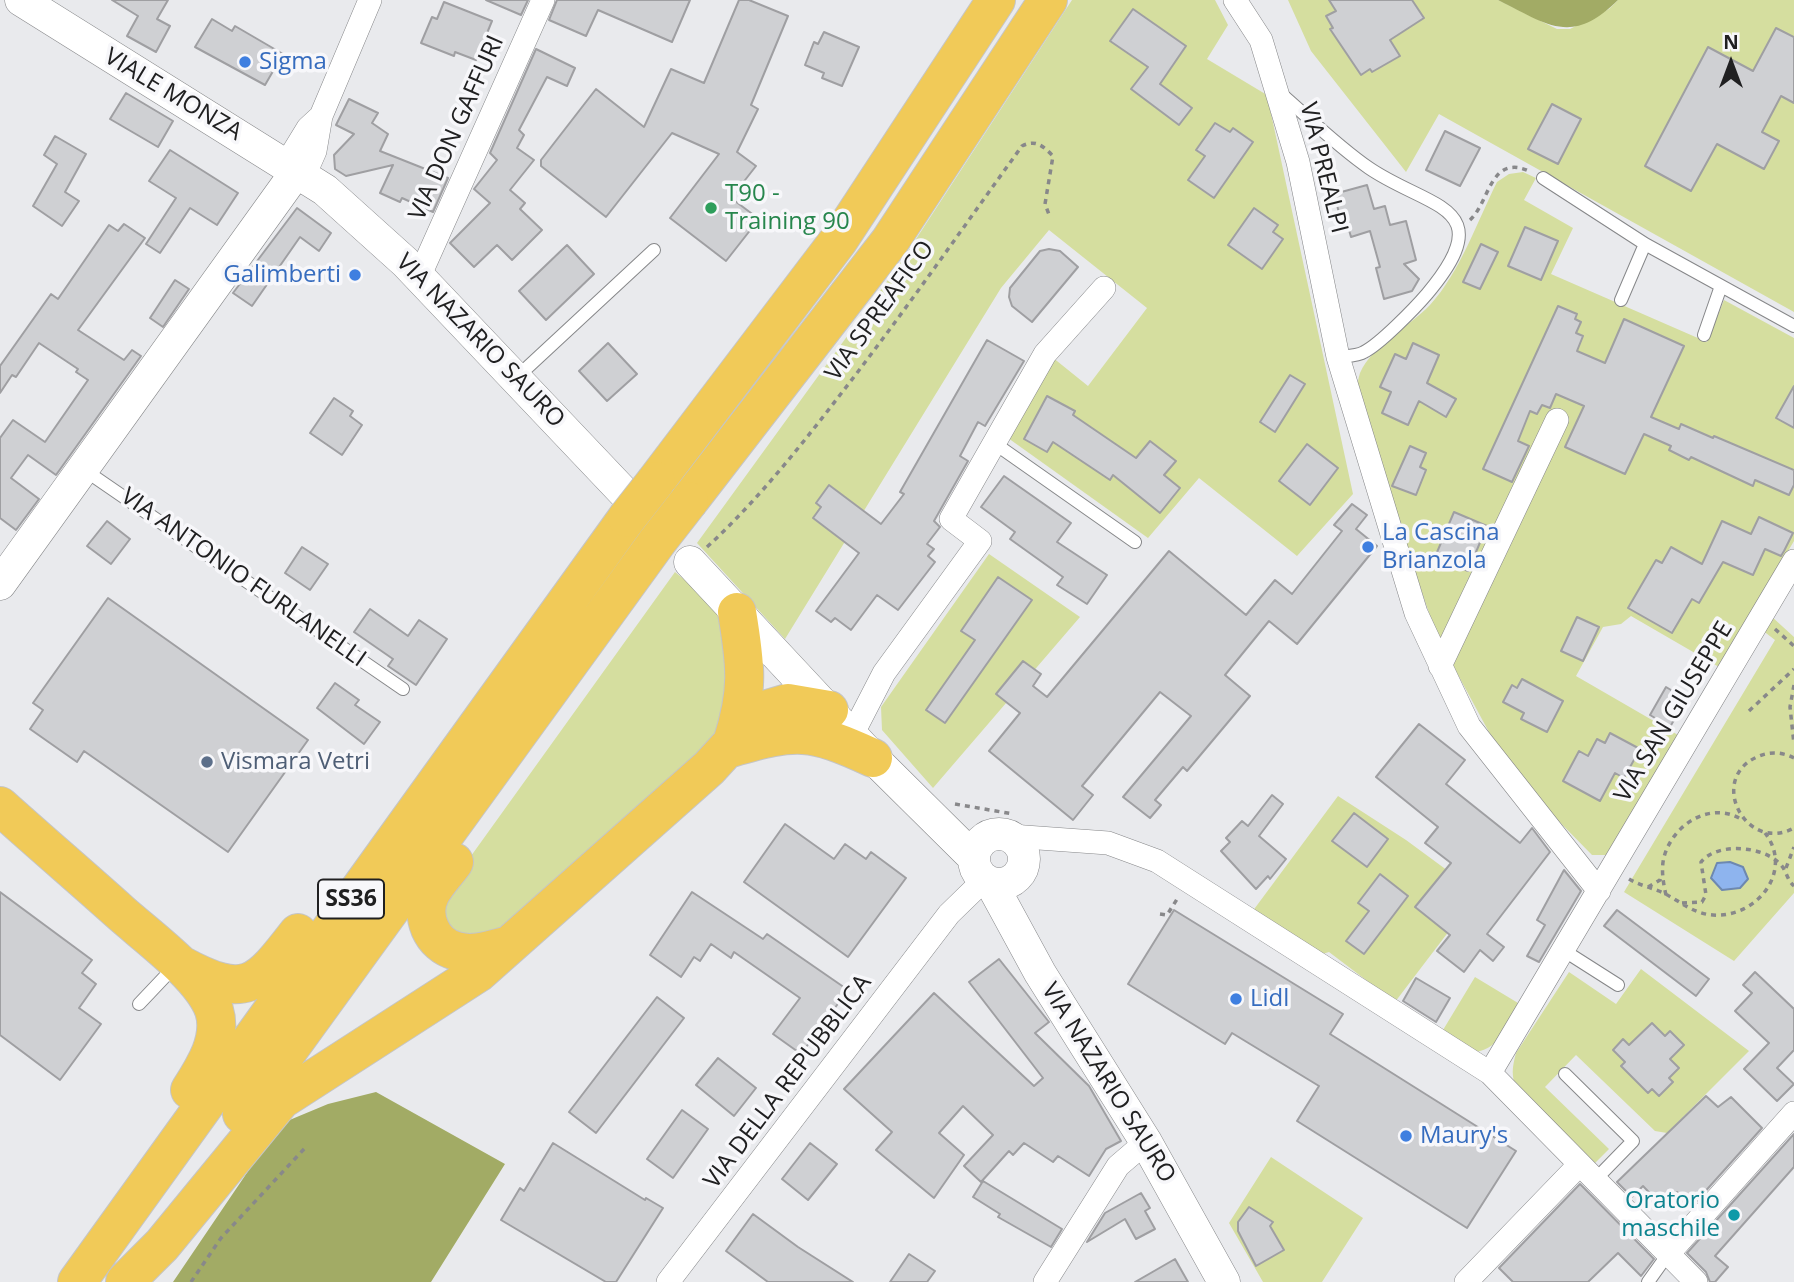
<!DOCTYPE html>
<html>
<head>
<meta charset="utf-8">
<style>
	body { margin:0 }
	#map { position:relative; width:1794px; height:1282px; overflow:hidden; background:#e9eaed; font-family:"Open Sans",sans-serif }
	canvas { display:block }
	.north { position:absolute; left:1696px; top:28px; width:70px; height:70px; -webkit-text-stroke:5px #f7f7fa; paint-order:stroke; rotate:0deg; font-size:19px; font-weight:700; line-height:28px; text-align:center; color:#202021 }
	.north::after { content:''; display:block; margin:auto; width:24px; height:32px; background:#202021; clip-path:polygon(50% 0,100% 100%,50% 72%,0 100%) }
</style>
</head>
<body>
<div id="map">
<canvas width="1794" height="1282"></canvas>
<div class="north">N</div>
</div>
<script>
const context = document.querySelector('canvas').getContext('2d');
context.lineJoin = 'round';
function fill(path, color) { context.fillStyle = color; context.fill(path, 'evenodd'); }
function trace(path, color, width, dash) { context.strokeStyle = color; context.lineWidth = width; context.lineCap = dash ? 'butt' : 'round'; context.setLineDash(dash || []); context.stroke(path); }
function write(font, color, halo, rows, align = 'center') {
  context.font = font + ' "Open Sans",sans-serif'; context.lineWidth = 7; context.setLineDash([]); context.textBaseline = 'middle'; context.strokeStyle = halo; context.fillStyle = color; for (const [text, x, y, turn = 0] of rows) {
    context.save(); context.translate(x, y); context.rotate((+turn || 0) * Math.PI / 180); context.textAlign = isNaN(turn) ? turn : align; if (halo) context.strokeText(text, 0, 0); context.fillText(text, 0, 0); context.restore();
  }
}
fill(new Path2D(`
	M1072,0H1215L1228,25L1207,59L1267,95L1353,494L1297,556L1199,478L1148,538L1008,438L1052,357L1088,386L1147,308L1049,230L1001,288L785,639L697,543L901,262Z
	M1288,0H1498L1557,29H1570L1609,9L1618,0H1794V312L1439,114L1406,172L1311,51Z
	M1523,172L1536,178L1524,200L1573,228L1551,274L1707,342L1724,300L1794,338V541L1719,667L1631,616L1621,624L1603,627L1576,676L1678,735L1606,855H1592L1541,803L1490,734L1437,636L1361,416C1359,402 1355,387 1360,373C1373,344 1408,328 1430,305C1460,272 1477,222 1497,182L1509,174Z
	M989,554L1080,617L933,788L882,730L881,707Z
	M675,572L702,594L722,620L737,686L711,750L490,939L469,941L444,922L448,888Z
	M1771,616L1794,637V893L1734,961L1624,892L1775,640L1762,630Z
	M1338,796L1406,840L1478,893L1395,1002L1329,952L1316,956L1252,912Z
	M1641,969L1749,1051L1667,1133L1655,1131L1576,1055L1545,1087L1609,1149L1595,1163L1517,1090C1511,1076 1512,1068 1516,1053L1569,972L1616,1004Z
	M1475,977L1518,1003C1507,1023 1501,1048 1476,1052L1443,1030Z
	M1271,1157L1363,1218L1322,1282H1263L1229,1223Z`), '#d5de9f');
fill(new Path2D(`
	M1498,0H1618C1572,46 1548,25 1498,0Z
	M376,1092L505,1164L431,1282H173L280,1124L328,1104Z`), '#a2ab65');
const water = new Path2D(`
	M1730,862L1743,867L1748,879L1740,888L1722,890L1711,878L1717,863Z`);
fill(water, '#8eb4ee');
trace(water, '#6d88b0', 2);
const building = new Path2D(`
	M112,0H168L157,19L170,26L156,52L127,36L138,16Z
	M486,0H528L521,15Z
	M557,0H690L672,42L598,10L586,36L549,20Z
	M739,0H749L788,16L751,105L758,109L737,152L756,166L731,198L759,219L726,261L670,218L719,154L672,133L606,217L541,166V160L596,89L644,127L671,69L704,83Z
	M1329,0H1412L1424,18L1390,40L1400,56L1372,72L1370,69L1361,75L1330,29L1333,28L1326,16L1336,11Z
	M444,2L492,21L476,60L455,52L454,56L421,43L432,17L437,19Z
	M1133,9L1186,46L1160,84L1192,108L1179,125L1131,89L1148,67L1110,41Z
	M212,19L232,31L235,26L283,54L265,85L195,47Z
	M1776,28L1794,37V103L1781,96L1762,132L1779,141L1764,169L1717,144L1691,191L1645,166L1708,47L1753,71Z
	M824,32L859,47L842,86L822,78L824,73L805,65L814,42L818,44Z
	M536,49L575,68L567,86L547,77L519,130L524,135L517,148L534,160L510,190L525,203L520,209L542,230L512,260L497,245L474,267L450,243L490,203L474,189L497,160L490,153Z
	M126,93L173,121L158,147L110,119Z
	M349,99L378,113L372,123L388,134L380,151L448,178L433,212L402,198L400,202L380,193L393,165L346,176L335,169L334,155L354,134L336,125Z
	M1552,104L1581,119L1558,164L1528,149Z
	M1215,123L1230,132L1233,128L1253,142L1214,198L1188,180L1205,156L1196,150Z
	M1445,131L1480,148L1460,186L1426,170Z
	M55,136L86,154L65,192L79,201L62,226L33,206L57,164L44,155Z
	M170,150L238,193L217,225L190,208L160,253L146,244L176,198L149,181Z
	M1367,185L1374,209L1385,206L1390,225L1406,221L1416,260L1404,264L1419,279L1412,291L1384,299L1376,268L1380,267L1370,231L1351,237L1347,223L1342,224L1334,194Z
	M297,208L331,233L319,251L300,237L252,306L233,293Z
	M1254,208L1278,225L1273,232L1283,239L1262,269L1228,245Z
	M124,224L145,238L78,330L124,360L132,350L141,356L56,475L28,455L11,478L39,499L16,530L0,518V438L13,420L45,442L88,380L76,372L78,369L39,343L16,377L12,375L0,393V366L51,294L58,299L109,225L118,231Z
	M1525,227L1558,241L1541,280L1508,266Z
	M1481,244L1498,252L1480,289L1463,282Z
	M567,245L594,274L546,320L519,291Z
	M1049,249L1060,251L1078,267L1032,322L1012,306L1009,297L1010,288L1040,251Z
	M175,280L189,289L163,327L150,318Z
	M1558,306L1577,314L1575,319L1581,322L1576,333L1583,336L1577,351L1605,363L1624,319L1684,346L1651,417L1679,429L1681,424L1713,438L1714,436L1794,470V485L1789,495L1755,480L1753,486L1691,457L1689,460L1669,450L1671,446L1644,434L1625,474L1565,447L1584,406L1556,394L1550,408L1542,405L1537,414L1530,411L1518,441L1529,446L1512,482L1483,469Z
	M987,340L1024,361L985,426L978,422L960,456L968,461L934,521L940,527L927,544L934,549L928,556L935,562L898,610L877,595L851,630L835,618L831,622L816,611L859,553L813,518L821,507L816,503L829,485L881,524L904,494L900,492Z
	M608,343L637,374L607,401L579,371Z
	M1413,343L1439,355L1427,383L1456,399L1446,417L1419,401L1408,425L1382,413L1391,392L1380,387L1395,354L1406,359Z
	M1290,375L1305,384L1275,432L1260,422Z
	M1794,386V428L1776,418Z
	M1047,396L1075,411L1073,415L1136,458L1150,441L1176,461L1164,475L1180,488L1160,513L1113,475L1110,480L1053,442L1047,452L1024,439Z
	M334,398L353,411L350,416L362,425L342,455L310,433Z
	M1307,444L1338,468L1310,505L1279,481Z
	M1410,446L1426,453L1420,467L1426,470L1416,495L1392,486Z
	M1004,476L1071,523L1057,542L1107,575L1087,604L1057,585L1063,577L1010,539L1015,532L981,507Z
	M1352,504L1367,515L1356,529L1377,546L1297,644L1269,621L1225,675L1250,696L1187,771L1183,767L1155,800L1161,805L1150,818L1123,797L1191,716L1160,692L1082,786L1093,795L1073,820L989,751L1020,713L996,694L1023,661L1041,674L1033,686L1047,697L1169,551L1246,615L1275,580L1292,594L1342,531L1334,525Z
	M1454,512L1487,526L1468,571L1435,557Z
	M1759,517L1793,533L1784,551L1781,556L1765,549L1753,575L1723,562L1699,603L1692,599L1672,633L1628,608L1656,560L1662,563L1671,547L1702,564L1722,521L1751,534Z
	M107,521L130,539L111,564L87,546Z
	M302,547L328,564L310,590L285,573Z
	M998,577L1032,600L945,723L926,710L975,640L961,631Z
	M108,598L308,740L228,852L84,751L77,762L30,729L43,710L33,703Z
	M370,609L408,636L419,620L447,639L416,685L388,666L393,659L354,632Z
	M1577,617L1599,627L1583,661L1561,651Z
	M1522,679L1563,701L1547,732L1521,719L1524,713L1503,702L1512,685L1517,688Z
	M335,683L359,700L355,705L380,722L364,744L317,708Z
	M1666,687L1686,699L1670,727L1650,715Z
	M1419,724L1465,760L1446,784L1520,843L1532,828L1550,852L1487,934L1504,947L1493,961L1480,950L1464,972L1437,951L1450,935L1415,907L1451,863L1425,843L1438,827L1376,777Z
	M1610,733L1640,749L1624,778L1615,773L1600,801L1563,781L1579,751L1588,756L1597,739L1605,743Z
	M1272,795L1283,804L1259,836L1286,859L1270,879L1268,876L1256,889L1221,851L1230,842L1226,838L1242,821L1248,826Z
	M1354,813L1388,839L1367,867L1332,841Z
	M785,824L834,859L845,844L866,859L871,852L906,878L848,957L744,882Z
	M1564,870L1581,891L1539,962L1527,956L1545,925L1537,920Z
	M1380,874L1408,896L1364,954L1346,941L1369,911L1358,903Z
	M0,892L92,960L82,973L96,984L79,1008L101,1024L60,1080L0,1035Z
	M692,892L763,939L767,934L848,990L801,1054L773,1034L800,998L734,952L731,958L711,944L700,961L694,957L681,977L650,955Z
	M1174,910L1343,1014L1330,1034L1516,1151L1467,1228L1297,1121L1319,1086L1232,1033L1225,1044L1128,984Z
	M1617,910L1709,979L1696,996L1604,926Z
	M999,959L1049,1022L1035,1033L1089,1086L1121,1141L1106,1149L1089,1176L1058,1156L1053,1162L1024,1143L1013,1155L1009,1151L981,1182L964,1166L993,1135L963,1106L939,1133L964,1155L934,1198L876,1150L892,1132L844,1089L934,993L1034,1086L1043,1078L969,982Z
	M1755,972L1794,1009V1050L1777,1068L1794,1084L1777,1101L1744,1069L1769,1043L1735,1011L1752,993L1743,985Z
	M1416,978L1450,998L1436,1022L1403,1001Z
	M657,997L684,1018L596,1133L569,1112Z
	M1652,1023L1665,1036L1670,1031L1684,1045L1670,1059L1679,1068L1669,1078L1673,1082L1659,1096L1652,1089L1648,1093L1621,1066L1625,1062L1613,1050L1623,1039L1629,1045Z
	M718,1058L756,1088L734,1116L696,1085Z
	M1706,1096L1718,1107L1731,1097L1762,1128L1693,1205L1677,1192L1662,1206L1643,1186L1632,1197L1617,1182Z
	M682,1110L708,1129L673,1178L647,1159Z
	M1794,1134V1167L1715,1256L1728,1267L1715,1282H1710L1706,1272L1687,1253Z
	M553,1143L645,1200L646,1198L663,1208L616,1282H606L501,1220L520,1188L524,1191Z
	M810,1143L837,1164L808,1200L782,1179Z
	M983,1181L1062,1229L1051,1247L998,1217L1000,1214L973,1197Z
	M1580,1184L1654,1259L1641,1276L1618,1253L1588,1282H1513L1499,1268Z
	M1141,1193L1150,1208L1145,1211L1155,1229L1136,1239L1125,1219L1087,1242L1105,1213Z
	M1249,1207L1273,1222L1270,1226L1284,1250L1256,1266L1238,1231V1222Z
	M753,1214L798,1247L853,1282H768L726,1251Z
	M909,1254L935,1271L927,1282H890Z
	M1175,1259L1188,1282H1135Z`);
fill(building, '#cfd0d3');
trace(building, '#9f9fa2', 2);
const lane = new Path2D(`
	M1279,92C1308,117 1337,146 1369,168C1429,209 1502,205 1427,294C1415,308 1380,344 1364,352C1358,356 1346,356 1338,357
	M1543,178L1645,244L1794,326
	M1621,300L1645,244
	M1704,335L1721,286
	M516,378L654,250
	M994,443L1135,542
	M83,469L403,689
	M1563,950L1618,985
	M139,1004L175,966
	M1565,1074L1633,1141L1595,1180
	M1648,1282L1668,1254`);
const street = new Path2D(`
	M1235,0L1261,40L1298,162L1338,357L1416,613L1469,726L1599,891
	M286,164L308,128L321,116
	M304,176L315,151L321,116L370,0
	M419,277L543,0
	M1440,666L1557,420
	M852,735L884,673L980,541L951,519L1045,354L1104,288
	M1011,836L1108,843L1157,861L1490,1073L1696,1282
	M1490,1073L1794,561
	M1668,1254L1794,1113
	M668,1282L949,914L984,880
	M1045,1282L1118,1166L1146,1142
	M1466,1282L1579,1165`);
const secondary = new Path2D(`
	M21,0L325,190L405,262L629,498
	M690,562L873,758L973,857
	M0,584L297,171
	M974 859a25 25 0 1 1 50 0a25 25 0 1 1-50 0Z
	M991,883L1040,973L1146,1142L1224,1282`);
const highway = new Path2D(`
	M656,481L838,241L996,0
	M689,501L890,241L1048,0
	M732,743C749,690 746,666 737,612
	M731,748C797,729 810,729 873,758
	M0,806C40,842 81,877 121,913C148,937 202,976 214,1010C223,1039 204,1068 190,1090
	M454,862C447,872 437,882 431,893C419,916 432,945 456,951C473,956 490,950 506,946
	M181,965C246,1000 257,986 298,933
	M242,1114L657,542
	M77,1282L627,518
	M125,1282L162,1245L281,1100L478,973L709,768L754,719L768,709L788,703L829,710`);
trace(lane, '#868789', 14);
trace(street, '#868789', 24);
trace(secondary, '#868789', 33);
trace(highway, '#c5c5c5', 40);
trace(new Path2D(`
	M1470,220C1490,202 1490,152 1531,172
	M707,547C757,501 799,448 840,395C903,314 962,229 1022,146C1036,139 1043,146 1053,156L1045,204L1050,217
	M1775,629L1794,646
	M1794,685L1790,707L1794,744
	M1749,711L1794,669
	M1794,758C1783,752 1769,751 1757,757C1707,779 1746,854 1794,828
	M955,804L1013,814
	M1786,868L1794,847
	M1629,879C1639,885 1649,887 1659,891C1678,899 1692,914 1713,915C1758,918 1794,870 1765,833
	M1648,887L1660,880L1661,874
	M1666,895C1663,882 1661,869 1664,857C1673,824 1710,801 1741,819
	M1682,903L1702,902L1706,895L1701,862C1717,842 1762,846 1779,863C1787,870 1786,879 1794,886
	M1160,914L1167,915L1179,896
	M191,1282L221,1238L305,1148`), '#88888a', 3.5, [5, 5]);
trace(lane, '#fff', 12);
trace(street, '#fff', 23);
trace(secondary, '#fff', 32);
trace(highway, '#f1ca58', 38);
const highwayBridge = new Path2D(`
	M627,518L656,481
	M657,542L689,501`);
trace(highwayBridge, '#c5c5c5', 40, []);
trace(highwayBridge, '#f1ca58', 38);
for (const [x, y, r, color] of [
	[245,62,7,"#3f7fe0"],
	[711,208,7,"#2e9e5b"],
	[355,275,7,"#3f7fe0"],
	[1368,547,7,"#3f7fe0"],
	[207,762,7,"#5c6f8a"],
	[1236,999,7,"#3f7fe0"],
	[1406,1136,7,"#3f7fe0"],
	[1734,1215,7,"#0f9aa8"]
]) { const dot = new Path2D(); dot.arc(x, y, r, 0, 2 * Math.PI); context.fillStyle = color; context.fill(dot); trace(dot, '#f7f7fa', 2.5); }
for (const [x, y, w] of [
	[351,899,66]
]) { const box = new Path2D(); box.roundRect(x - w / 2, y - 19.5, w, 39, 5); context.fillStyle = '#f7f7fa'; context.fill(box); trace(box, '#202021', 2); }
write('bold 23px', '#202021', null, [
	["SS36",351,899]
]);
write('24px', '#366cbe', '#f7f7fa', [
	["Sigma",259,62],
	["Galimberti",341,275,"right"],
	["La Cascina",1382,533],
	["Brianzola",1382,561],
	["Lidl",1250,999],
	["Maury's",1420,1136]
], 'left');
write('24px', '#202021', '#f7f7fa', [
	["VIALE MONZA",173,95,31],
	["VIA DON GAFFURI",457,128,-66],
	["VIA PREALPI",1323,168,76],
	["VIA SPREAFICO",880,311,-54],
	["VIA NAZARIO SAURO",480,341,46],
	["VIA ANTONIO FURLANELLI",243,578,35],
	["VIA SAN GIUSEPPE",1674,712,-59],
	["VIA DELLA REPUBBLICA",788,1082,-53],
	["VIA NAZARIO SAURO",1108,1083,58]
]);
write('24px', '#27864d', '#f7f7fa', [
	["T90 -",725,194],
	["Training 90",725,222]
], 'left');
write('24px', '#4e5e75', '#f7f7fa', [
	["Vismara Vetri",221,762]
], 'left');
write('24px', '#0d838f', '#f7f7fa', [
	["Oratorio",1720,1201],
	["maschile",1720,1229]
], 'right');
</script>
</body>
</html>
